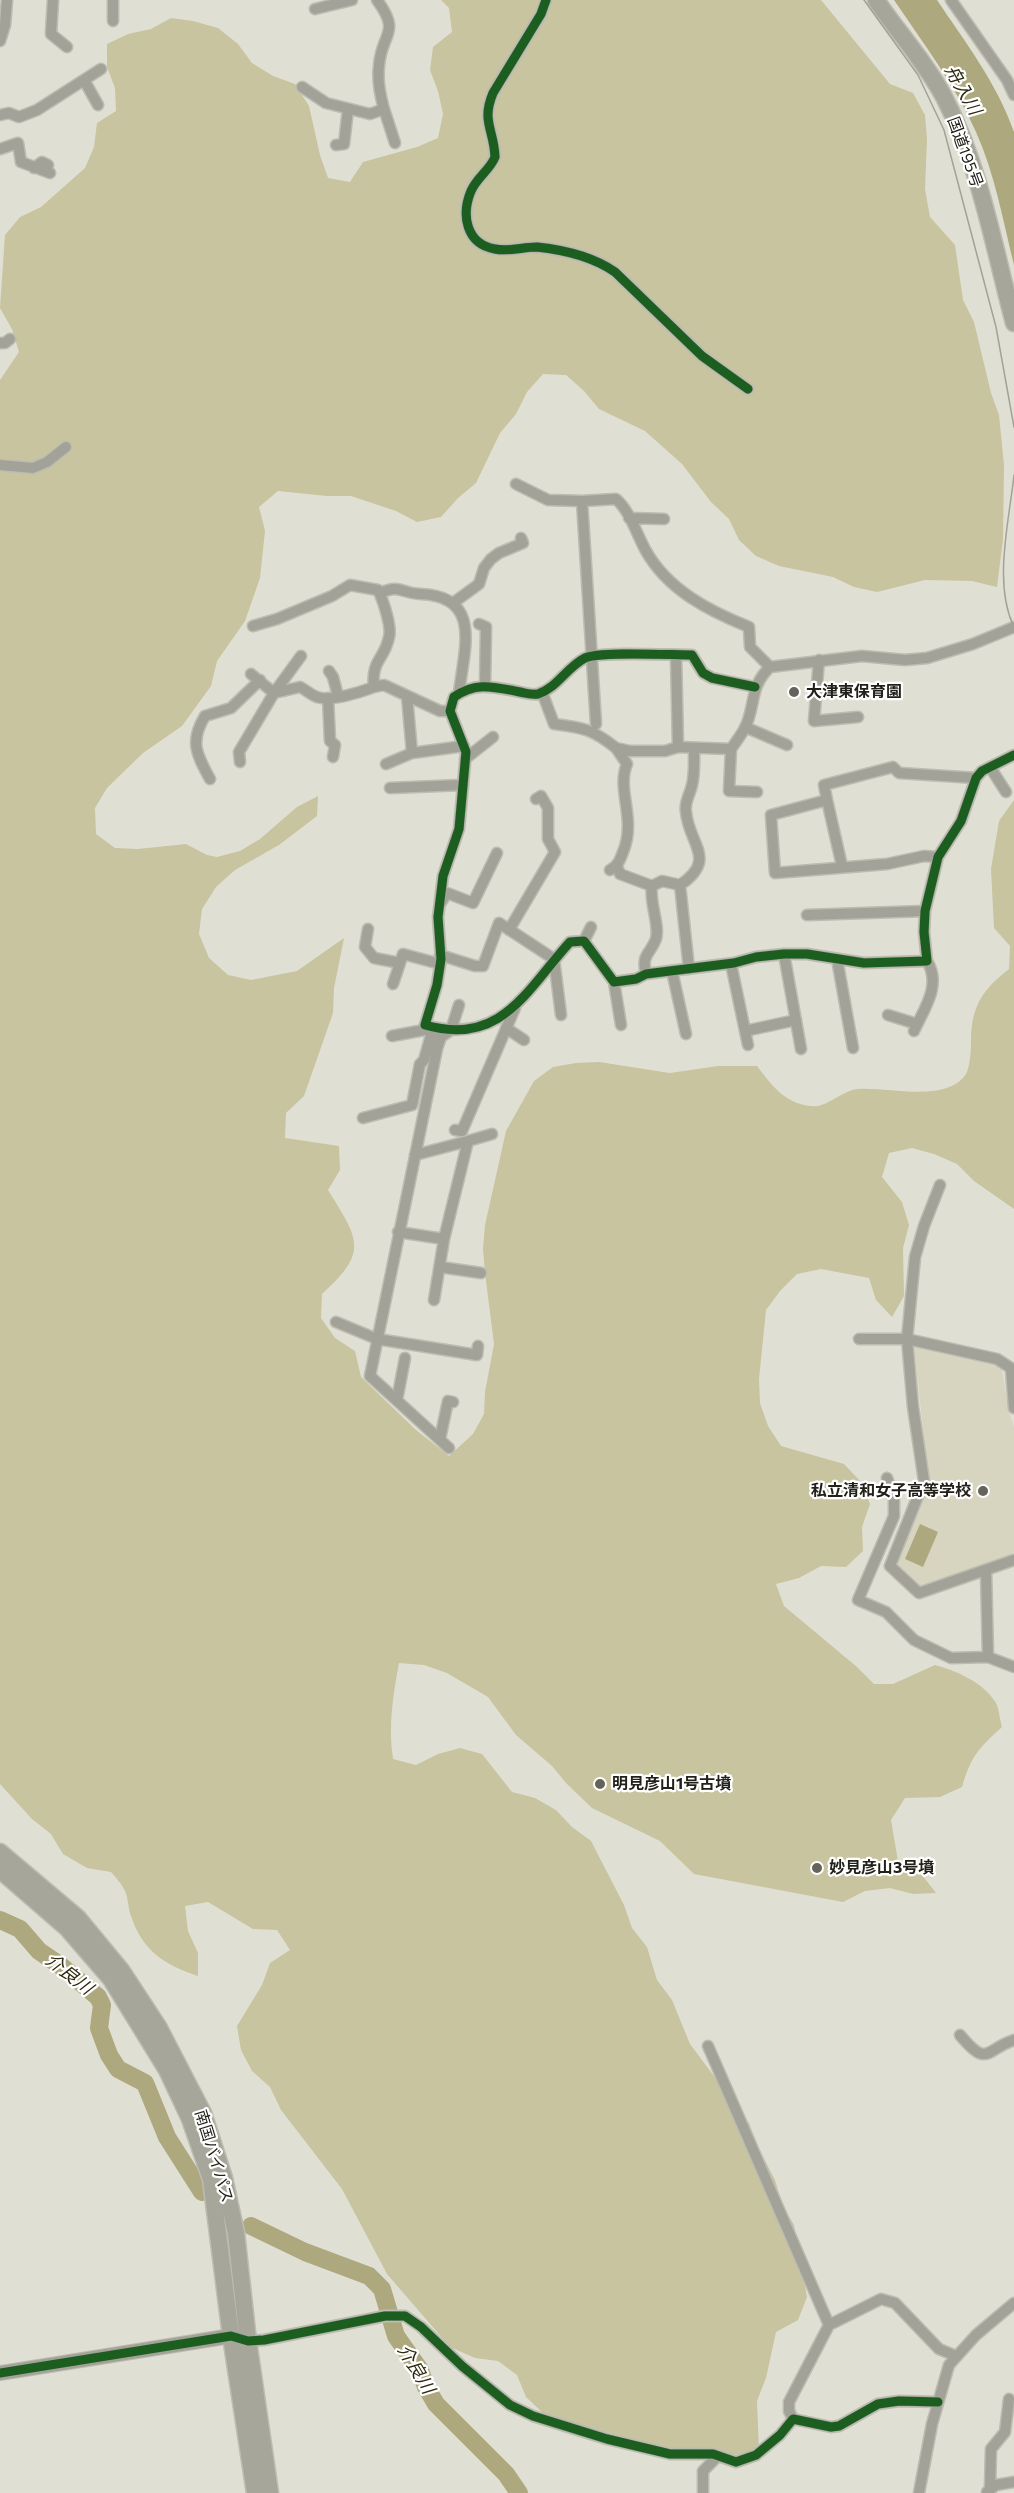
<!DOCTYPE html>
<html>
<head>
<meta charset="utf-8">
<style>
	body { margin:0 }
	canvas { display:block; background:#e0dfd3 }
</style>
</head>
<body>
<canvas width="1014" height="2493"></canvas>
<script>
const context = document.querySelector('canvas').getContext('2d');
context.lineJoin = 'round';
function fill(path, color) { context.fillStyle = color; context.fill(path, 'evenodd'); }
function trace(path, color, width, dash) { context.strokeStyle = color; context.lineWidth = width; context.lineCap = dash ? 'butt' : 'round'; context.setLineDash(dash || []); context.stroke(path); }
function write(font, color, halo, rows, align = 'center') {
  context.font = font + ' Commissioner,"Noto Sans JP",sans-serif'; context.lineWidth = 4.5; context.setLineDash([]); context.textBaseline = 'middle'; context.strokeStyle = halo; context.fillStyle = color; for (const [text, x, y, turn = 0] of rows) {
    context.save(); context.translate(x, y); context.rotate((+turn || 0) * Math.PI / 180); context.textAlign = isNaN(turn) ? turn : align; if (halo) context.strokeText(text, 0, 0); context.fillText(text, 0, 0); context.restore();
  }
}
fill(new Path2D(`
	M914,1347L989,1359L1002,1370L1009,1412L1014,1427V1552L1008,1558L921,1586L896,1563L929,1482Z`), '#d7d5c0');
fill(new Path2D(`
	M441,0H821L890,84L913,93L925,115L927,139L925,189L930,217L955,245L963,300L974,322L991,393L999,415L1004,465L1003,539L997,587L972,581L925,580L877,592L854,587L833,577L779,566L756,556L739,540L729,519L711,502L682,464L645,431L599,409L584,391L566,375L543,374L527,392L516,414L500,433L476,483L458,498L441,517L417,522L396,511L351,496H327L278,491L259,507L265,531L260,578L245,621L217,661L211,686L182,726L143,753L107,788L95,808L96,834L115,848L138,849L186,844L207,855L217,857L240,851L260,839L297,807L318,796L317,816L279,845L235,870L216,887L202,909L199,934L209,958L228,975L251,980L297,971L344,938L334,988L333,1013L304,1096L286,1113L285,1138L339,1146L340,1170L328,1190C358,1239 370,1251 322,1294L321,1318L335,1338L355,1351L361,1377L416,1430L449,1456L473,1434L484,1414L485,1392L494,1344L485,1273L483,1249L485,1225L506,1131L534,1081L553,1067L576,1063L599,1062L670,1073L718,1066H757C772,1086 785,1103 810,1106C825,1109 842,1091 857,1089C888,1086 946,1104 966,1074C970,1067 971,1051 971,1042C971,1007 982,990 1009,969L1010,946L994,928L991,869L999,821L1014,800V1209L974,1181L957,1164L934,1154L912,1148L889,1153L882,1177L902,1202L909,1225L903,1248L904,1296L892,1317L876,1300L869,1278L821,1269L797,1274L780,1291L766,1310L759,1379L760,1403L768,1426L781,1446L844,1464L861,1482L870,1504L862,1527L863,1551L846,1567L821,1566L799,1578L776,1584L784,1606L857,1667L874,1684H893L935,1665C957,1671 983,1682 996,1703C999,1709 1000,1720 1002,1727C978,1749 971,1756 962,1787L940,1797L905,1798L891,1820L899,1867L922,1875L936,1893L913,1894L890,1888L865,1891L843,1902L694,1874L660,1841L592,1808L566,1783L552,1766L516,1735L488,1697L447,1673L424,1665L399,1663C393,1695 388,1726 393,1759L416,1765L438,1754L460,1748L482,1754L512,1792L535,1798L556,1810L572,1827L591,1841L624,1905L632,1928L647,1947L657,1980L672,2000L690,2044L749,2123L758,2147L775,2180L782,2204L794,2225L807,2297L798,2320L776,2332L766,2378L757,2401L759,2449L736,2455L712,2449H665L544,2414L526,2397L517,2375L498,2361L475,2358L450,2347L387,2274L342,2189L281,2110L270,2087L252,2071L241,2050L237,2026L262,1985L270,1963L290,1950L277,1930L253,1929L208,1902L185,1906L188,1931L198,1953V1976C163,1964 142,1951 130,1913C128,1906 128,1897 125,1891C122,1884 116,1878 111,1872L87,1868L63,1854L51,1834L32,1819L0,1784V380L19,352L12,329L0,308L5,235L20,217L41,207L85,168L94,147L97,123L116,111L115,88L107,67V44L128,34L151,29L171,18L193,21L218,28L238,44L252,63L273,76L295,84L309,106L320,155L328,178L350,182L363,162L417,147L438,138L443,114L438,91L430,70L433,47L452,32L449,8Z`), '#c8c49f');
fill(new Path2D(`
	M894,0H937C965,42 997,83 1014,132V265C1003,221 995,174 976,132C955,85 923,43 894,0Z
	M920,1524L938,1532L923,1567L905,1559Z`), '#aea87e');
trace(new Path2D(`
	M0,1920L20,1929L39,1951L61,1966L98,1997L102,2005L99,2028L109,2055L118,2069L145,2083L167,2137L202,2192
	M251,2226L305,2252L369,2276L382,2289L396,2336L420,2370L426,2387L436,2404L506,2474L519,2493`), '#aea87e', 18);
const minor = new Path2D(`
	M53,0L51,34L67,47
	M546,0L541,14L493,93C481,122 494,129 495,157C490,170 477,177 471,191C461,215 466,244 495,249C508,252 523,247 537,247C565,250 592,256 615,272L702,356L748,389
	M951,0L1007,80L1014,95
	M315,9L352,0
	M113,21V0
	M0,41L5,25L7,0
	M84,80L98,105
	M302,87L326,103L370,114L384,109C380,95 377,81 379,66C381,33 402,34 377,0
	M384,109L395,143
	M0,115L9,113L19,117L37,110L101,69
	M336,145L344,144L348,109
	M0,149L18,143L21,162L50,173
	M34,168L42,162L48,165
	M0,343H5L10,339
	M0,465L33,468L47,462L66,447
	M516,484L548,500L582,501
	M629,518L664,519
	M380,593C401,584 400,593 420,594C483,596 464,649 459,693
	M453,603L479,584L484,568L491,559L499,553L523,543L521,538
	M479,624L486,627L485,686
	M253,626L277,619L332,596L350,585L378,590C383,600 392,627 389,637C385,659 371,660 374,687L384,685L440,711H450
	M676,655L678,747
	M819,660L814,721L858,717
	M329,671L333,677L338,696
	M251,674L274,693L300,687C306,690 311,695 317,697C330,702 361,692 374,687
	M755,687L712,678L703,673L692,655C672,655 599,651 585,658C567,667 557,688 538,694C532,695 525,693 520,692C494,687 476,681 454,697L450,711L466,752L459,829L443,876L438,917L441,959L437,985L425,1025C502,1047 527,989 570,942L584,941L614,982L636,979L646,974L734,963L756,957L784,954H807L864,963L927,961L924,932L925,911L938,857L961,821L976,778L982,771L1014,755
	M542,692L554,724C584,728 592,729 616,748
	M407,696L412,753L464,746
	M328,698L330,741L335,745L333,757
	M596,724L582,501L616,499C630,511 637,535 646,551C668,590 709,611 749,627L750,647L770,667
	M745,727L787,745
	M731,749L729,791L757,792
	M465,759L493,737
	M240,762L239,752L274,693L301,656
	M386,764L412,753
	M990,767L1006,792
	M210,779C197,755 189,742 205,716L231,708L260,680
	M390,788L462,785
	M827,800L842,866
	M938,857L924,856L887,864L775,873L771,815L827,800L824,785L893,767L899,773L976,778
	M617,866L620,874L652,886
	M610,870C618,866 620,860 623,852C637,819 616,790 627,764L616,748L630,751H665L678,747L731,749C736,742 741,735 745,728C756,705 749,687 770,667L862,656L905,660L927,658L973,644L1014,627
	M440,904L447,893L473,903L497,853
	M807,915L925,911
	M368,929L365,947L374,958L400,963
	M509,930L555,852L548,839V808L541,796L536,799
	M584,941L591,927
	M784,954L801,1049
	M440,955L475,966H483L499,923L554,959L561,1015
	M837,959L853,1048
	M731,964L748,1045
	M689,969L680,885C718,859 689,845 686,812C684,802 690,795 692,785C695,774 694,759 694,748
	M672,971L686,1034
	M646,974C641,954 650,955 656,939C660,925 649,902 652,886L662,881L680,885
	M614,982L621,1025
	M393,984L403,954L440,964
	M888,1015L917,1024
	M506,1028L524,1040
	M745,1031L796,1020
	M914,1031C924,1009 942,985 927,961
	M392,1036L424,1030
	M363,1118L412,1105L420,1064L424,1060L431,1035L441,1037
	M455,1130L462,1131L515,1008
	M468,1141L492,1134
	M415,1155L468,1141L444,1239L434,1300
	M940,1185L924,1226L915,1257L907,1339L913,1407L924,1481L890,1566L919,1593L1014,1560
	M398,1232L444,1239
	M440,1267L481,1273
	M336,1322L377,1339L477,1355L478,1346
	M859,1339H907L997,1359L1014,1370
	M1011,1369L1014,1408
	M397,1400L405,1358
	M440,1439L448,1401L453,1402
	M449,1448L370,1376L437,1049L441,1037L451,1030L459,1005
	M887,1478L894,1498V1516L858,1600L886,1612L914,1640L951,1658L988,1657L1014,1667
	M986,1570L988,1657
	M960,2035C988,2069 986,2049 1014,2040
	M708,2046L829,2325
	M248,2341L264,2340L385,2316H405L421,2327L462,2366L510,2405L533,2416L607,2439L670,2454H713L736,2462L756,2455L780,2435L793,2419L831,2427L839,2426L878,2404L899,2401L938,2402
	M793,2419L789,2411V2402L829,2325L881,2299L895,2303L939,2349L956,2356
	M990,2489L991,2449L1005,2432L1009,2399
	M987,2492L996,2485L1014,2482
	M703,2493V2471L718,2456
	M919,2493L932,2424L949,2365L976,2335L1014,2303`);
const tertiary = new Path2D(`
	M0,2373L231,2336L241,2339`);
const trunk = new Path2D(`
	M876,0C898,32 926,63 944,97C980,166 994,248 1014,323
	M0,1852L78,1918L121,1970L159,2028L203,2113L224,2178L236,2233L248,2341L270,2493
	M0,1870L67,1928L111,1979L167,2070L190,2119L211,2179L231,2336L255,2493`);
trace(minor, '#bdbcb2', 13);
trace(tertiary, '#bdbcb2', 16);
trace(trunk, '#bdbcb2', 19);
trace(minor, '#a3a298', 10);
trace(tertiary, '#a3a298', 14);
trace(trunk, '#a6a69a', 16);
trace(new Path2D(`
	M864,0L918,75L944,130L996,327L1014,427
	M1014,475C1009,522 993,584 1014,627`), '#a3a298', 1.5);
trace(new Path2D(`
	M546,0L541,14L493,93C481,122 494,129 495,157C490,170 477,177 471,191C461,215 466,244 495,249C508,252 523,247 537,247C565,250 592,256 615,272L702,356L748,389
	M755,687L712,678L703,673L692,655C672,655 599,651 585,658C567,667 557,688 538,694C532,695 525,693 520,692C494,687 476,681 454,697L450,711L466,752L459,829L443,876L438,917L441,959L437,985L425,1025C502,1047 527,989 570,942L584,941L614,982L636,979L646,974L734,963L756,957L784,954H807L864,963L927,961L924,932L925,911L938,857L961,821L976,778L982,771L1014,755
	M0,2373L231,2336L248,2341L264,2340L385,2316H405L421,2327L462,2366L510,2405L533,2416L607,2439L670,2454H713L736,2462L756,2455L780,2435L793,2419L831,2427L839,2426L878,2404L899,2401L938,2402`), '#1b5e20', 9);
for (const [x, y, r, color] of [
	[794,692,6,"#64645a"],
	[983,1491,6,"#64645a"],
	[600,1784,6,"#64645a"],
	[817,1868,6,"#64645a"]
]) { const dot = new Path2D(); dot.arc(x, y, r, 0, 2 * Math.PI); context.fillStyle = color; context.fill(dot); trace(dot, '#fff', 2); }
write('16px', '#222119', '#fff', [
	["国道195号",965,152,70],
	["南国バイパス",214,2156,73]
]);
write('bold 16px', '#222119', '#fff', [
	["大津東保育園",806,692],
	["私立清和女子高等学校",971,1491,"right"],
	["明見彦山1号古墳",612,1784],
	["妙見彦山3号墳",829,1868]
], 'left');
write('italic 18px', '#2d2a0f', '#fff', [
	["舟入川",963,90,60],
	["介良川",69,1974,38],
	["介良川",416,2369,59]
]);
</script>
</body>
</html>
